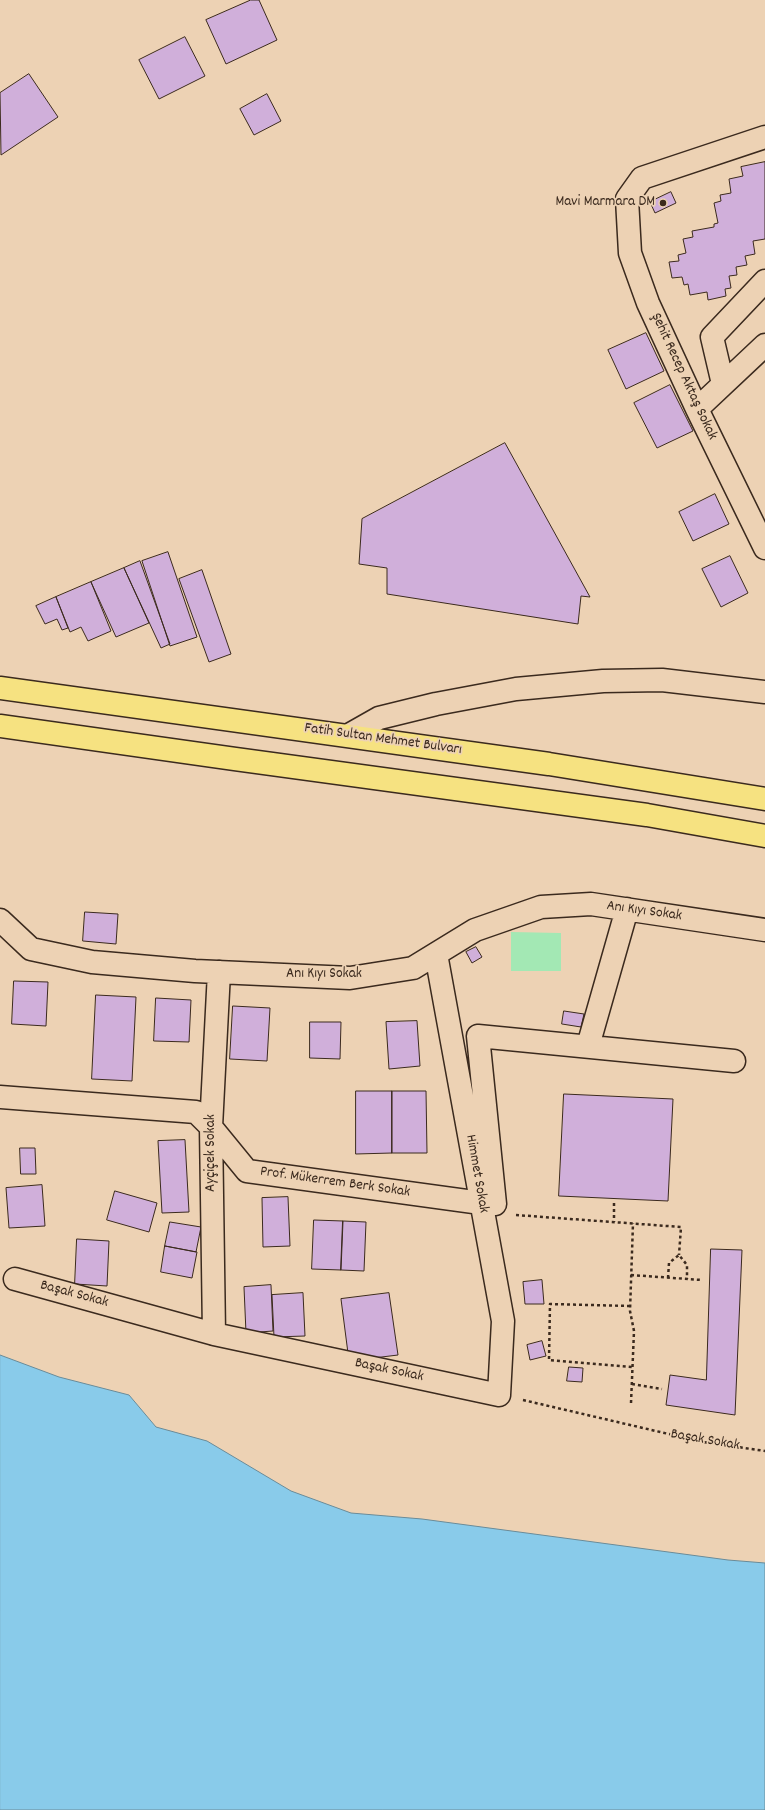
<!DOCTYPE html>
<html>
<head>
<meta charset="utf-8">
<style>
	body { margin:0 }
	canvas { display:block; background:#edd2b4 }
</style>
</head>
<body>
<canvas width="765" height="1810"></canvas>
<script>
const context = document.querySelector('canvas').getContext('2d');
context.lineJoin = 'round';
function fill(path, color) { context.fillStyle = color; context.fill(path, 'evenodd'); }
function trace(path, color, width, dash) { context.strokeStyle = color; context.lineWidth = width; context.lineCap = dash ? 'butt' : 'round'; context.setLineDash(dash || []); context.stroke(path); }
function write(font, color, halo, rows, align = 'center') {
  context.font = font + ' Dekko,sans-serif'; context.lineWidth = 3.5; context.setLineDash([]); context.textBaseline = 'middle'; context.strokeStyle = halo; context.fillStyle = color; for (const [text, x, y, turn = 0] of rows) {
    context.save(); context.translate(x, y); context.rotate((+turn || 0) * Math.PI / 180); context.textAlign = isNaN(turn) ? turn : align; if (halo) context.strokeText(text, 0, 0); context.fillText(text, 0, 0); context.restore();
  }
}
fill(new Path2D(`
	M511,932L561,933V971H511Z`), '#a3e8b4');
const water = new Path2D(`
	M0,1355L59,1377L129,1395L156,1427L207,1441L291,1491L351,1513L422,1519L728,1560L765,1563V1810H0Z`);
fill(water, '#89cbea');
trace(water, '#6a8b98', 1);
const building = new Path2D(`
	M251,0H259L277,40L226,64L206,20Z
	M185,37L205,76L159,99L139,60Z
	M29,74L58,117L1,155L0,93Z
	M267,94L281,121L254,135L240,109Z
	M765,162V239L753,241L755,254L745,256L747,265L736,267L737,275L729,276L731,288L725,289L726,296L708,300L707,292L690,295L688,284L684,285L682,277L672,278L669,262L679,261L678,255L686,253L683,239L693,237L692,231L714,227V224L718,223L714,203L721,201L720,195L731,193L729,179L743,176L741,167Z
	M671,192L676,203L655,213L650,202Z
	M646,333L664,371L626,389L608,350Z
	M670,385L693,431L657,448L634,403Z
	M505,443L590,597L581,596L578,624L387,594V568L359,564L362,519Z
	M715,494L729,524L693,541L679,512Z
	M168,552L197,637L170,646L142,561Z
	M730,556L748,593L721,607L702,569Z
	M140,561L170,644L161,648L124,568Z
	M124,568L149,623L116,637L91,582Z
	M202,570L231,654L209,662L179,579Z
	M91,582L111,631L88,641L81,627L70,632L56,597Z
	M56,597L68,628L62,630L57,619L45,624L36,606Z
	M85,912L118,914L116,944L83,941Z
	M476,947L482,957L472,963L466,952Z
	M14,981L48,982L46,1026L12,1024Z
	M96,995L136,997L132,1081L92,1079Z
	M156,998L191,1000L189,1042L154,1041Z
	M233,1006L270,1008L267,1061L230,1059Z
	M564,1011L584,1014L581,1027L562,1024Z
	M417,1021L420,1066L389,1069L386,1022Z
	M310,1022H341L340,1059L310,1058Z
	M356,1091H392V1153L356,1154Z
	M392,1091H426L427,1153H392Z
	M564,1094L673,1099L668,1201L559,1196Z
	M185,1140L189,1212L162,1213L158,1141Z
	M20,1148H35L36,1174H21Z
	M42,1185L45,1226L9,1228L6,1188Z
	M115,1191L157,1203L149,1232L107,1220Z
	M288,1197L290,1246L263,1247L262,1198Z
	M314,1220L343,1221L341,1270L312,1269Z
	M343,1221L366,1222L364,1271L341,1270Z
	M170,1222L201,1227L196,1252L165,1246Z
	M77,1239L109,1241L107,1286L75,1284Z
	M165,1246L197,1252L192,1278L161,1272Z
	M711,1249L742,1250L735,1415L666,1405L670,1375L706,1380Z
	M542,1280L544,1304H525L523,1282Z
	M271,1285L273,1331L246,1333L244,1287Z
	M303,1293L305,1336L274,1337L272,1295Z
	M389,1293L398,1355L349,1361L341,1299Z
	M542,1341L546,1356L530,1360L527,1345Z
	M569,1367L583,1368L582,1382L567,1381Z`);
fill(building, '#d0afda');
trace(building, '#3b2a1e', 1);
const minor = new Path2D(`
	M765,137L642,178L627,199L630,253L648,303L697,409L765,548
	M723,384L712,337L765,281
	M697,409L765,345
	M349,735L379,718L436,704L516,689L603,681L662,680L765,692
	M0,920L31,949L92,962L195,971L350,978L413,968L475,930L541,907L591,904L765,930
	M588,1046L627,909
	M0,1097L196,1112L211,1127L247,1171L481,1203
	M495,1204L478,1036L734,1061
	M15,1279L214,1334L499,1395L503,1321L436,954
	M214,1334L211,1127L219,972`);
const major = new Path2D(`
	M0,688L549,764L765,799
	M0,726L235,759L647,815L765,836`);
trace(minor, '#3b2a1e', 25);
trace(major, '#3b2a1e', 25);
trace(new Path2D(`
	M614,1203V1222
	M516,1215L681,1227L679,1255
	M631,1275L702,1280
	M668,1278L669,1263L679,1255L687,1265V1279
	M630,1306L550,1304L549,1360L633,1367
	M632,1384L662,1389
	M523,1400L703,1442L765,1451
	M631,1403L634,1331L630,1311L633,1223`), '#3b2a1e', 2.5, [3, 3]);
trace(minor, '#edd2b4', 22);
trace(major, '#f6e281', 22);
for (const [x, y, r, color] of [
	[663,203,4,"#3b2a1e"]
]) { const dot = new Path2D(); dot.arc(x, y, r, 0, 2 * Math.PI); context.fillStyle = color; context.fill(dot); trace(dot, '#edd2b4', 1.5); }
write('15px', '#3b2a1e', '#edd2b4', [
	["Mavi Marmara DM",655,203]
], 'right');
write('15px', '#3b2a1e', '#edd2b4', [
	["Şehit Recep Aktaş Sokak",683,377,65],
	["Fatih Sultan Mehmet Bulvarı",383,740,8],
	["Anı Kıyı Sokak",644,912,8],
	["Anı Kıyı Sokak",324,975],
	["Ayçiçek Sokak",212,1153,-90],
	["Himmet Sokak",476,1174,80],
	["Prof. Mükerrem Berk Sokak",335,1183,8],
	["Başak Sokak",74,1295,15],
	["Başak Sokak",389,1371,12],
	["Başak Sokak",705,1441,10]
]);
</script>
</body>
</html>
